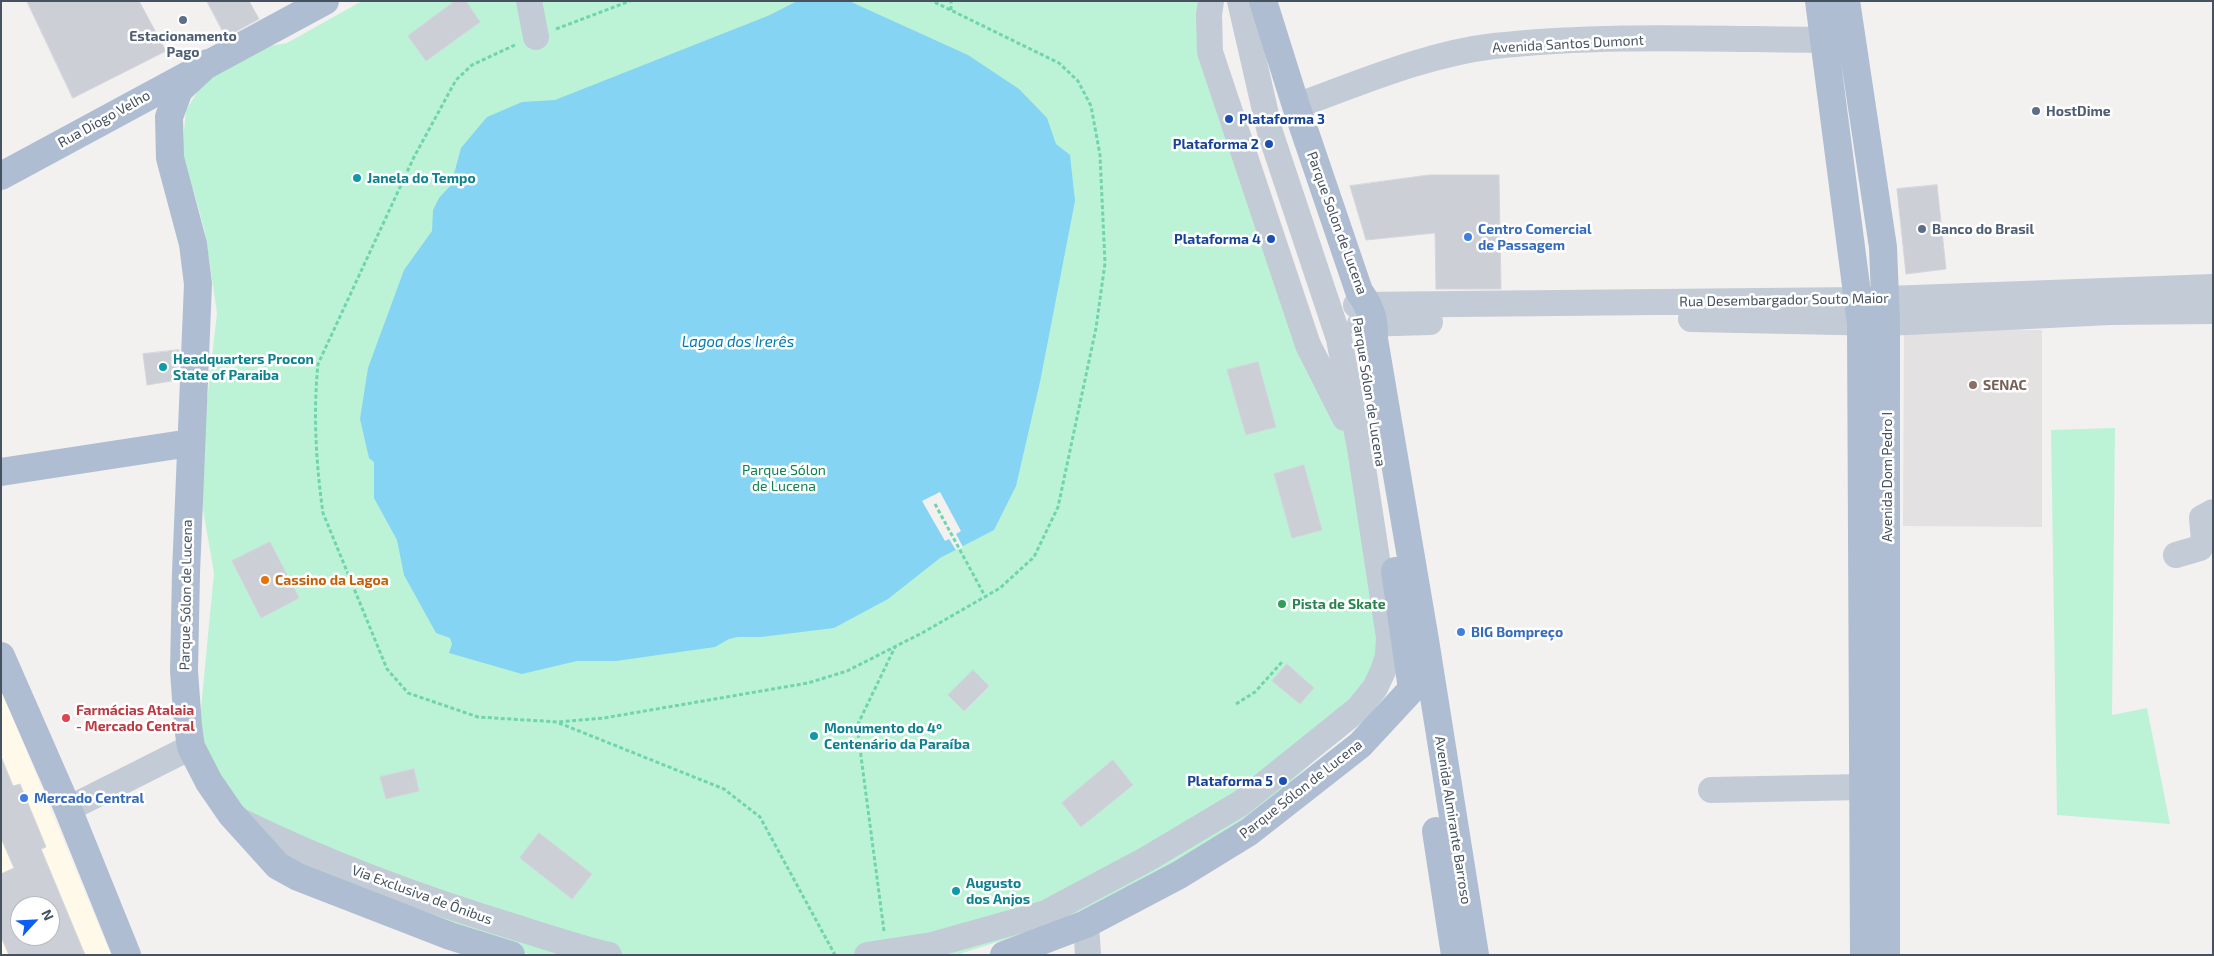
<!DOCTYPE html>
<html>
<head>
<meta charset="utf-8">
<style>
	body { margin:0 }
	#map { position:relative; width:2214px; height:956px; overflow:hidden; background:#f3f0f0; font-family:"Exo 2",sans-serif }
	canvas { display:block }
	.frame { position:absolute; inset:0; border:2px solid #465260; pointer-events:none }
	.north { position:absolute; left:10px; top:896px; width:50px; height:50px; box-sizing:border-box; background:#fff; border:1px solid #b5babf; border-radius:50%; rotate:65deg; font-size:14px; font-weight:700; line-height:20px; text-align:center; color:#465260 }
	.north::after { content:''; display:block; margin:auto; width:18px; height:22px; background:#095ef4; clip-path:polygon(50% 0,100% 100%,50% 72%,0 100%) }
</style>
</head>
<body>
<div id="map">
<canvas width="2214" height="956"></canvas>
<div class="frame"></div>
<div class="north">N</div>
</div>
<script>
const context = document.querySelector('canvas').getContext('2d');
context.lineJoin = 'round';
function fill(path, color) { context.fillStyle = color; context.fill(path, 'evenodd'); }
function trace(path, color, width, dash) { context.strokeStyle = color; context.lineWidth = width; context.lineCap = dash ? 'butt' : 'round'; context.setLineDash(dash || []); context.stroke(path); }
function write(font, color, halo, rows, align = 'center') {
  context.font = font + ' "Exo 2",sans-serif'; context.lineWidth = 5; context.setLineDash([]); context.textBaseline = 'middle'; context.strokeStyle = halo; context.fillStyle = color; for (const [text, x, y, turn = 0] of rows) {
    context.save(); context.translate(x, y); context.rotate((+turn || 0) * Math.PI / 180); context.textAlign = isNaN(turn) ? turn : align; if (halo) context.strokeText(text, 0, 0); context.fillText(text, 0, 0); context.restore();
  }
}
fill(new Path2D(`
	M1,690L111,955H1ZM20,906H50V936H20Z`), '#fef9e9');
fill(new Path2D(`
	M1904,329L2042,330V527L1903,526Z`), '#e4e1e2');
fill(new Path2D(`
	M362,1H1204L1198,37L1347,418L1387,669L1363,718L1246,821L1153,878L1055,924L956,955H947L932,945L903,955H532L408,917L276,860L214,773L199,729L214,573L198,481L217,313L205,232L194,192L181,164L186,110L207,77L270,46L287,43Z
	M2115,428L2112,715L2147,708L2170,824L2057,815L2051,430Z`), '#bcf3d6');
fill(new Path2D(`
	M849,1L968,55L1019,89L1047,118L1056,144L1070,155L1075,201L1040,382L1016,486L994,530L940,558L888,599L834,628L761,637H738L729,639L715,647L616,661H577L522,674L449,653L452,644L450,638L436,633L404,575L397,540L374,498V462L369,458L360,419L368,368L404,270L432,231L433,210L439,198L451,185L461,148L487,117L522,102L555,100L770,15L797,1Z`), '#85d4f4');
fill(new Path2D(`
	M940,492L961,531L956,534L963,547L956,550L949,539L945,541L922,501Z`), '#f3f0f0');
const building = new Path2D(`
	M27,1H139L166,51L73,98Z
	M207,1H249L259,19L226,37Z
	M455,1H466L480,22L426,61L408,36Z
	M1429,175H1499L1501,289H1436L1435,233L1366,240L1350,186Z
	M1937,185L1946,269L1906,274L1897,189Z
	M179,350L178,380L147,385L143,354Z
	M1258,362L1276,427L1246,435L1227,370Z
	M1304,465L1322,530L1292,538L1274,474Z
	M270,542L299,598L261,618L232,561Z
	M1287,664L1314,688L1300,704L1272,681Z
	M973,670L989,686L964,711L948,695Z
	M2,759L13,786L20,784L46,847L41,849L85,955H9L1,937V874L14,868L1,838ZM20,906H50V936H20Z
	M1113,760L1133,785L1081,827L1062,803Z
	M414,769L419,791L386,799L380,777Z
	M539,833L592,874L572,899L520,858Z`);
fill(building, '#cccfd6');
trace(building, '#d4d6dc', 1);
trace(new Path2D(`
	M951,10V1
	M556,29L630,1
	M515,45L472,65L456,80L414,157L318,364C313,413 316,464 323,513L387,669L408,693L478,717L558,722L604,718L808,683L847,671L922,633L1000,588L1034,557L1058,507L1096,328L1105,263L1100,155L1091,106L1078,81L1059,63L932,1
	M935,504L986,598
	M1236,704L1255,692L1282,662
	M559,723L724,789L760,817L835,955
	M884,931L857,726L895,647`), '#70d5ab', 3, [4, 2.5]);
trace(new Path2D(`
	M529,1L536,37
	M1211,1L1209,15L1210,52L1308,345L1345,418
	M1296,106C1360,83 1426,54 1494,46C1610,33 1729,40 1845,40
	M1356,305L1860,300L2213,287
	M1691,319L1886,323L2110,312L2213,311
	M1360,324L1430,322
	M2176,555L2200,548L2204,541L2202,518L2213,512
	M1711,790L1863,787
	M68,809L191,747
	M240,821C330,865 425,900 521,929C550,938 579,948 609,955
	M1086,924L1088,955
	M867,955L932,945L1046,913L1147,859L1241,803L1358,709L1375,688L1383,671L1388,656L1389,637L1360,448L1339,339L1270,132L1240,1`), '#c3cbd6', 26);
trace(new Path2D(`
	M1263,1L1296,106L1359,291C1370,307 1375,319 1374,339L1425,640L1475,955
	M1819,1L1861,324L1864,955
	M1846,1L1883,247L1886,323V955
	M208,63L179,90L169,117L170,158L193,244L198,284L186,573L184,671L188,726L191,747L209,782L231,814L278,866L298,877L450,936L511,955
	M1,176L325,1
	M1,472L190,443
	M1,656L68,809L127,955
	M1436,831L1455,955
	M1004,955L1086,924L1179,875L1249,832L1360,745L1412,689L1395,571`), '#aebdd1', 28);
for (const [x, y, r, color] of [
	[183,20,5,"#5c6f8a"],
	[2036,111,5,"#5c6f8a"],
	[1229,119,5,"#1a4fb4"],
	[1269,144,5,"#1a4fb4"],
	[357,178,5,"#0f9aa8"],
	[1922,229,5,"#5c6f8a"],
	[1468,237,5,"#3f7fe0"],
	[1271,239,5,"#1a4fb4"],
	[163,367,5,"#0f9aa8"],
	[1973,385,5,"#8d6e63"],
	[265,580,5,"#e8710a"],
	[1282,604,5,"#2e9e5b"],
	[1461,632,5,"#3f7fe0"],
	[66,718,5,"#e0444e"],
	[814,736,5,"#0f9aa8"],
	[1283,781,5,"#1a4fb4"],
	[24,798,5,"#3f7fe0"],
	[956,891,5,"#0f9aa8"]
]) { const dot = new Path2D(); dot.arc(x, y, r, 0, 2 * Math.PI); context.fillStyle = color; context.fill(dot); trace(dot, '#fff', 2); }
write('bold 14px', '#4e5e75', '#fff', [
	["Estacionamento",183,36,"center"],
	["Pago",183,52,"center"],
	["HostDime",2046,111],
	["Banco do Brasil",1932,229]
], 'left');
write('14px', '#465260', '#fff', [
	["Avenida Santos Dumont",1568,44,-3],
	["Rua Diogo Velho",104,119,-29],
	["Parque Solon de Lucena",1337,223,70],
	["Rua Desembargador Souto Maior",1784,300,-1],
	["Parque Sólon de Lucena",1369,392,81],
	["Avenida Dom Pedro I",1887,477,-90],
	["Parque Sólon de Lucena",186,595,-89],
	["Parque Sólon de Lucena",1301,789,-38],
	["Avenida Almirante Barroso",1453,820,81],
	["Via Exclusiva de Ônibus",422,895,20]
]);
write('bold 14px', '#164399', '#fff', [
	["Plataforma 3",1239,119,"left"],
	["Plataforma 2",1259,144],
	["Plataforma 4",1261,239],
	["Plataforma 5",1273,781]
], 'right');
write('bold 14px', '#0d838f', '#fff', [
	["Janela do Tempo",367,178],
	["Headquarters Procon",173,359],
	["State of Paraiba",173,375],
	["Monumento do 4º",824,728],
	["Centenário da Paraíba",824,744],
	["Augusto",966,883],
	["dos Anjos",966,899]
], 'left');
write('bold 14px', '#366cbe', '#fff', [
	["Centro Comercial",1478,229],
	["de Passagem",1478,245],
	["BIG Bompreço",1471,632],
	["Mercado Central",34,798]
], 'left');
write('bold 14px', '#785e54', '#fff', [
	["SENAC",1983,385]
], 'left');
write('14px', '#0f8352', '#fff', [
	["Parque Sólon",784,470],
	["de Lucena",784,486]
]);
write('bold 14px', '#c56008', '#fff', [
	["Cassino da Lagoa",275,580]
], 'left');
write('bold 14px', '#27864d', '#fff', [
	["Pista de Skate",1292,604]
], 'left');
write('bold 14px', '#be3a42', '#fff', [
	["Farmácias Atalaia",76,710],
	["- Mercado Central",76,726]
], 'left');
write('italic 15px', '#017eb1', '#fff', [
	["Lagoa dos Irerês",738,342]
]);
</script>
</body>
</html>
